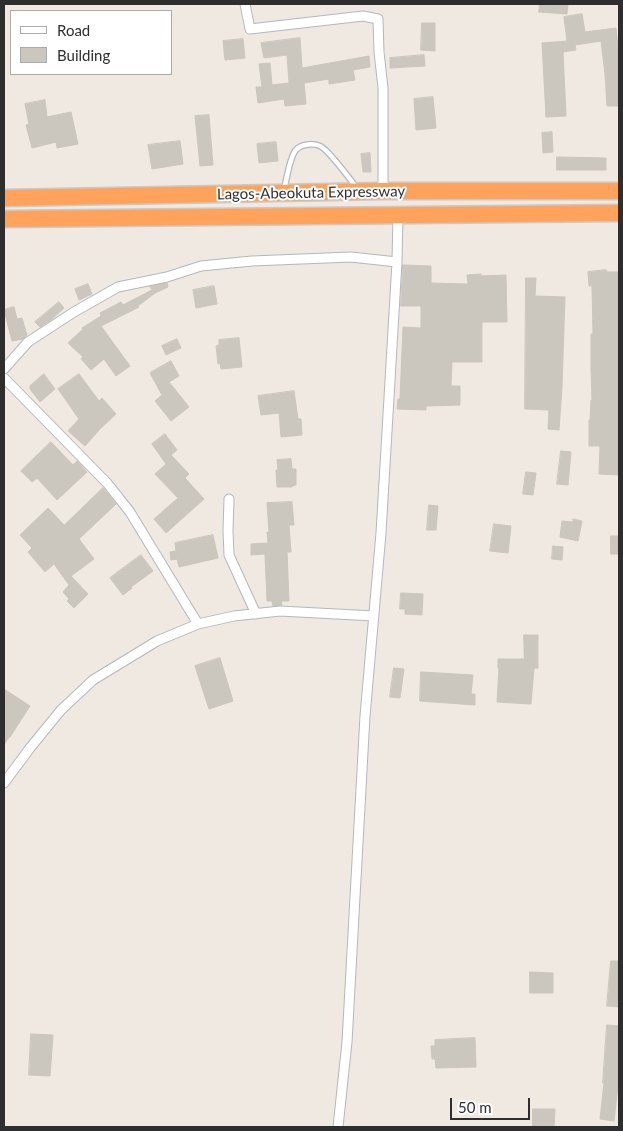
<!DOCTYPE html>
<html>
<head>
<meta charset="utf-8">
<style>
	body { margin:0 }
	#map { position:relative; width:623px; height:1131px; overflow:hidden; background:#efe9e1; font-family:Lato,sans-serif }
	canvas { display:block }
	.frame { position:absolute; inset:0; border:5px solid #2e2e2e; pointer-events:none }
	.legend { position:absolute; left:10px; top:10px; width:162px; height:65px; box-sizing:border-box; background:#fff; border:1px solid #ababab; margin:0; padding:6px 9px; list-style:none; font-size:15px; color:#2e2e2e }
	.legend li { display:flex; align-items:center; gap:10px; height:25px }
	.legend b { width:25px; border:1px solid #ababab }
	.scale { position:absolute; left:450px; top:1098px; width:80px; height:22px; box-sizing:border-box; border:2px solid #2e2e2e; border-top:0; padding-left:6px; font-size:15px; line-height:18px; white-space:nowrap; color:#2e2e2e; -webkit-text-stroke:4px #fff; paint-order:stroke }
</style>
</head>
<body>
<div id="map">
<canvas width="623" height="1131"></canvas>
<div class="frame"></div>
<ul class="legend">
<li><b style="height:6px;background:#fff"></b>Road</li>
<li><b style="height:14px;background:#cbc7bf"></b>Building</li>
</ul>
<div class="scale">50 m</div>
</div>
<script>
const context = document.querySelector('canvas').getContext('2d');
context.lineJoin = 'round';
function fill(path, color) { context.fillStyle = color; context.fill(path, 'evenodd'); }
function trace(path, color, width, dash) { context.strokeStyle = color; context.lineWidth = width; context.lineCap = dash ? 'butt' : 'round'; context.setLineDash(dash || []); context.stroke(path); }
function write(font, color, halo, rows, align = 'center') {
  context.font = font + ' Lato,sans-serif'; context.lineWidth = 4; context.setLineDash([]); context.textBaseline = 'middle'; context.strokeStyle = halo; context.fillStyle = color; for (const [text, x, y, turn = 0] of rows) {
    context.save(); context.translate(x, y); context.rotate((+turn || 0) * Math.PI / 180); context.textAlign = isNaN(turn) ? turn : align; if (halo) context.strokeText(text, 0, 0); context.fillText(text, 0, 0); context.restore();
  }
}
const building = new Path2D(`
	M540,4H568L567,14L539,12Z
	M582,14L585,32L616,28L619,57V106H607L605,74L601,41L575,45L576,50L563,52L566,116L546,117L542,43L567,41L564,17Z
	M422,23H435V51L421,50Z
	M300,38L302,68L369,56L370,67L353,70L355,80L329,84V79L304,83L306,104L285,106L284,99L258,103L256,87H262L259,64L270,63L272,85L289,83L287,55L264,58L261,43Z
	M243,39L245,58L225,60L223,41Z
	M424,55L425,66L390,68V58Z
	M433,97L436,128L416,130L414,99Z
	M45,100L47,117L71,112L78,144L57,148L56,142L32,148L26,125L29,124L25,104Z
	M209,115L213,165L200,166L195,116Z
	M552,132L553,152L543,153L542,133Z
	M180,141L183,164L152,169L148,145Z
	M276,142L278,161L259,163L257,144Z
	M370,153L371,172H363L361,154Z
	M557,157L606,158V170H557Z
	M403,265L431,266V283L468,284L467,275L481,274V276L506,275L507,322H482V362H452L451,386H460V405L426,406V410L397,409L398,399H400L403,327L421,328V306H401Z
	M606,270L607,272H619V475L599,474L600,446H589V420H590L591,400H592L591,368V334H593L592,286H589L588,272Z
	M526,278H536L535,296L565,297L562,387L559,430L548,429L549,410L525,409Z
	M167,283L168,287L155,293L138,306L139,307L101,326L130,366L116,376L104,359L91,370L81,359L83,357L68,343L82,330L84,332L82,328L101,316L100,313L121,302L123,305L152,290L150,287Z
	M88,284L92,294L79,300L75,289Z
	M214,286L217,304L196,308L193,290Z
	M59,302L64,308L51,320L40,327L35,322Z
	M14,307L17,319L22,318L27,335L23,339L12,341L4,310Z
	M239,338L242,367L221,369L220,363L218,364L216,346L219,345V340Z
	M177,339L181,348L166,355L162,346Z
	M171,361L179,376L169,382L189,407L171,421L155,401L162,395L150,373Z
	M44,374L55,389L40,402L30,389V386Z
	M79,374L99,401L102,398L116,414L100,429L85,446L68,431L79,419L58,389Z
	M294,391L298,419H301L302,435L281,437L279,413L261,415L258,396Z
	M165,434L177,450L171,455L189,474L185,478L204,499L166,533L154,519L178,498L155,474L166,464L152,444Z
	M51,442L73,465L77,461L87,472L57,500L37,478L32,482L21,471Z
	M561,451L571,452L568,485L557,484Z
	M291,459L292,469H296V485L292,486V487H277L276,470H278L277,460Z
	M526,472L536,473L533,495L523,494Z
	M103,488L116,504L79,539L94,559L71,576L88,594L74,608L67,601L69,599L63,592L69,585L54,564L45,572L28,552L32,548L20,535L48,508L64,525Z
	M292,502L294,525H289L291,552H287L289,601H281L282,605L273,606L272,601H267L265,554L251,555V544L268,543L267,532H269L267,503Z
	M429,505L438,506L436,530H427Z
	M573,519L582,521L578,541L560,537L562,521L573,522Z
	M494,524L511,526L508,553L490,551Z
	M213,535L218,558L179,567L177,559L171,560L170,552L176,551L175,543Z
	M611,536H619V554H611Z
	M553,546L563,547L562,560L552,559Z
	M141,555L153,571L131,587L132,588L123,595L110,578Z
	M401,593L423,594L422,615L405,614V609H400Z
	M524,635H538V668H534L531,704L497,702L499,668H498V659H524Z
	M220,658L233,701L209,709L195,666Z
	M394,668L404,669L400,698L390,697Z
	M421,672L473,675L471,694H475V705L420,701Z
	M4,689L30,706L10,737H9L4,745Z
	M611,961H619V1007L607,1006Z
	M530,972L553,973V993H530Z
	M607,1025L619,1026V1077L614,1121L600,1119L604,1083H603Z
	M31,1034L53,1035L50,1076L29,1075Z
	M475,1038L476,1067L436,1068L435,1059H432L431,1046H435V1040Z
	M533,1109H555L554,1127H533Z`);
fill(building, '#cbc7bf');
trace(building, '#cbc5ba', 1);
const lane = new Path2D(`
	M284,189C287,179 289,160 295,151C300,144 312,143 320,146C327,149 350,179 356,187`);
const street = new Path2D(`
	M245,4L250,29L363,16L378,19L379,52L383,88V191
	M4,369L28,342L74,312L118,287L167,277L201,266L252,261L351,257L397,262
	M4,378L107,483L130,512L198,624
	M229,499L228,531L229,555L256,614
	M4,783L30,748L61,710L93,680L157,641L198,624L234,616L280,611L374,616
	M338,1127L347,1042L365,716L381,533L397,262L398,214`);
const highway = new Path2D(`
	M4,198L383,191H619
	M4,219L619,213`);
trace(lane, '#b4b7c1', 7);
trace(street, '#b4b7c1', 11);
trace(highway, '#c9c9c9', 19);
trace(lane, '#fff', 4.5);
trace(street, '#fff', 9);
trace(highway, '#ffa35c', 16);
write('15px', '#2e2e2e', '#fff', [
	["Lagos-Abeokuta Expressway",311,193,-1]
]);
</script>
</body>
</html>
